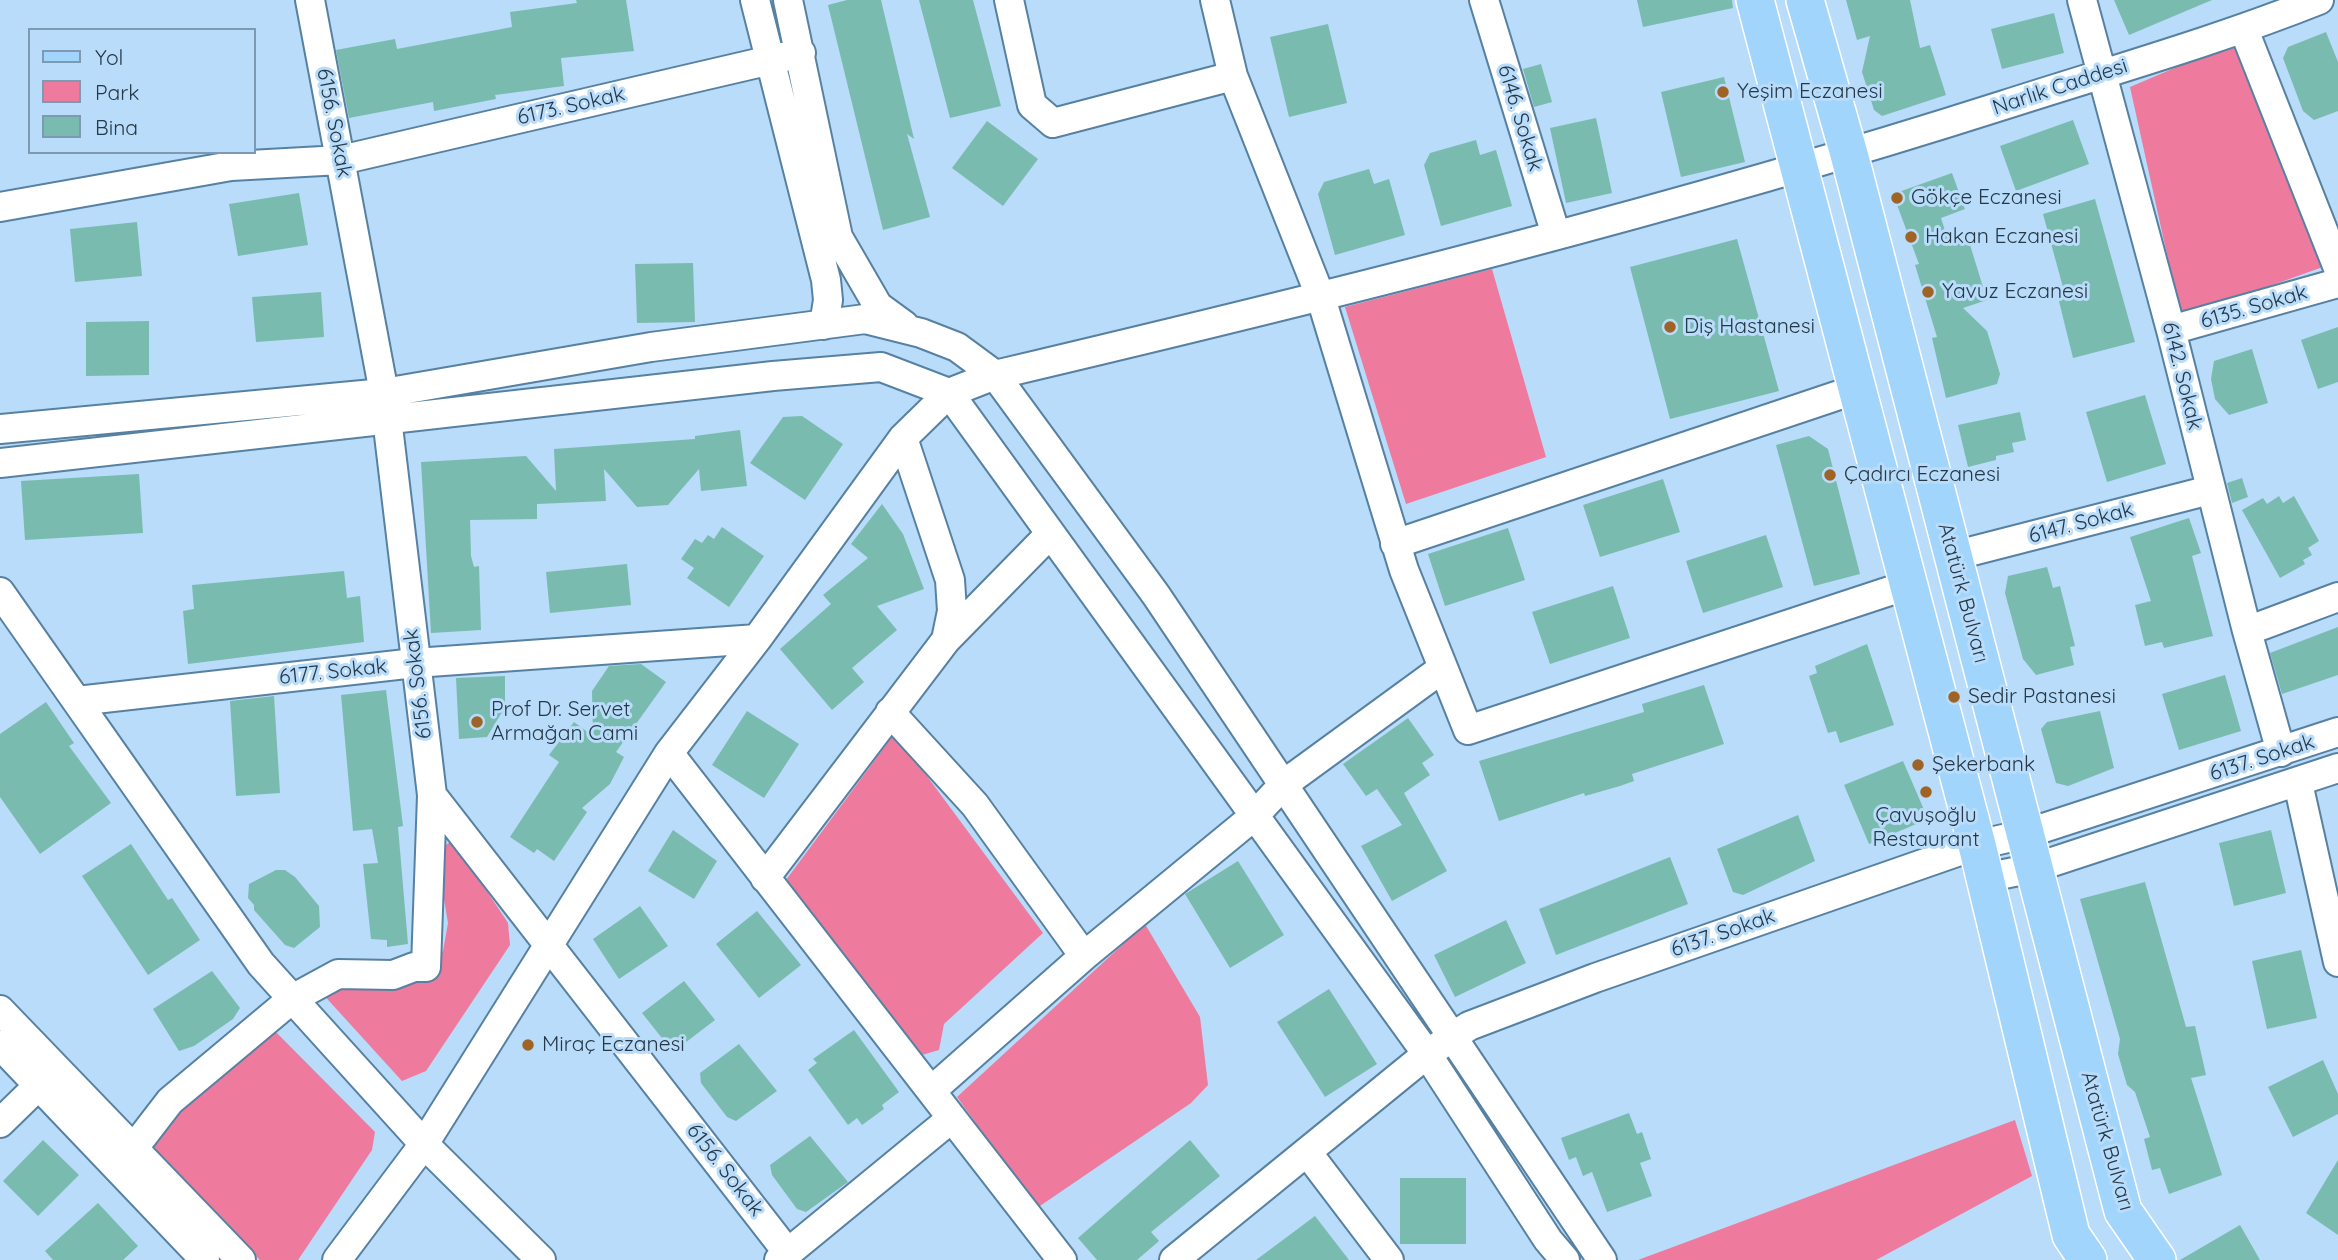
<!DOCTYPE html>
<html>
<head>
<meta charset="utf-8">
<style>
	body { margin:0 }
	#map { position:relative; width:2338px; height:1260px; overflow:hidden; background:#b8dcf9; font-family:Quicksand,sans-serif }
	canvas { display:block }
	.legend { position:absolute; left:28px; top:28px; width:228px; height:126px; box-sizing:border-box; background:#b8dcf9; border:2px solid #7e9ab2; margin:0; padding:9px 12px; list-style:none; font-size:21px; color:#263847 }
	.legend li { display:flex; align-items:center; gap:14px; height:35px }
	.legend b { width:35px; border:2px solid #7e9ab2 }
</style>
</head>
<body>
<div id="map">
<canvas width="2338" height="1260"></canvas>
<ul class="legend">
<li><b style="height:9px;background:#a1d5fb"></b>Yol</li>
<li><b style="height:19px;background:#ee7a9d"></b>Park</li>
<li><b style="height:19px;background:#7abbb0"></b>Bina</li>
</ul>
</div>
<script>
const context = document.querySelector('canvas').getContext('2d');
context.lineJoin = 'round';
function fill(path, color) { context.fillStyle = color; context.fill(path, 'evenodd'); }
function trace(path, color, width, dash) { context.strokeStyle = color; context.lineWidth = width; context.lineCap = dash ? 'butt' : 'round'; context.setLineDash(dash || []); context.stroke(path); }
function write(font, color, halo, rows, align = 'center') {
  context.font = font + ' Quicksand,sans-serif'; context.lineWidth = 6; context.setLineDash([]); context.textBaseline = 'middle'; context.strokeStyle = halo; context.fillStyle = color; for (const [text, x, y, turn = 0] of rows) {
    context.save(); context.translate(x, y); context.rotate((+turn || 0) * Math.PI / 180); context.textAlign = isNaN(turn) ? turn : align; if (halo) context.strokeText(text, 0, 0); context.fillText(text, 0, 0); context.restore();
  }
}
fill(new Path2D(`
	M2240,40L2331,264L2181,318L2130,87Z
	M1492,269L1546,457L1406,504L1345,307Z
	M895,733L1043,933L944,1024L939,1050L922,1055L786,880Z
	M453,840L508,923L510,945L426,1071L402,1081L310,980L425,970L443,951L448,923L436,852Z
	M1145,924L1200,1017L1208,1085L1191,1103L1037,1208L957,1097Z
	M261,1017L375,1132L372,1150L298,1260H260L138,1142Z
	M2015,1120L2032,1176L1876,1260H1638Z`), '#ee7a9d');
fill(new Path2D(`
	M576,0H626L634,51L561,58L564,86L495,95L496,99L434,111L433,102L349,118L336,50L395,39L397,49L512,27L510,12L577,3Z
	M847,0H881L914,139L907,134L930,217L883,230L828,5Z
	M919,0H973L1001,106L950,118Z
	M1637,0H1732L1733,8L1643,27Z
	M1846,0H1910L1920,48L1930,45L1946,95L1882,116L1874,110L1862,72L1870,36L1857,40Z
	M2114,0H2212L2129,35Z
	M2054,13L2064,53L2002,69L1991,29Z
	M1328,24L1347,103L1289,117L1270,37Z
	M2326,32L2338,62V111L2314,120L2303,111L2283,58L2288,47Z
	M1541,64L1552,102L1534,107L1523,69Z
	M1724,77L1745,162L1681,177L1661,92Z
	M1596,118L1612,193L1566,203L1550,128Z
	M2073,120L2089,164L2016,191L2000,146Z
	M987,121L1038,159L1003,206L952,168Z
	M1476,140L1480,155L1496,150L1512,206L1441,226L1424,165L1430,153Z
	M1369,169L1374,184L1389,179L1405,235L1335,255L1318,194L1324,182Z
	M1952,173L1965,209L1941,218L1948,240L1967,235L1987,300L1963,308L1987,331L2000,374L1997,384L1946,398L1932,338L1937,337L1915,265L1919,264L1893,194Z
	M299,193L308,245L238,256L229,204Z
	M2095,199L2135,342L2073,358L2057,293L2064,291L2043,214Z
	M137,222L142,276L75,282L70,229Z
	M1737,239L1779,391L1670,419L1630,267Z
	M693,263L695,322L637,323L635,264Z
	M321,292L324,337L256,342L252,297Z
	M149,321V375L86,376V322Z
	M2338,327V382L2318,389L2301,340Z
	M2252,349L2268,403L2229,415L2215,399L2211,379L2214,361Z
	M2145,395L2166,464L2107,482L2086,412Z
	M2020,412L2026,440L2012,443L2014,452L1996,456V460L1968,467L1958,425Z
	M802,416L843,444L805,500L750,463L783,417Z
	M740,430L747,486L701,491L699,469L668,505L637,507L604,469L606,501L537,504V519L470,520L471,556L474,567L479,566L481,630L431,633L421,462L526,456L556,491L554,449L695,439V436Z
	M1809,436L1828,449L1860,574L1814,586L1776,445Z
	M139,474L143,533L25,540L21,481Z
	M2242,478L2248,497L2232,503L2227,483Z
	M1663,479L1680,532L1600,557L1583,505Z
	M2279,496L2283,503L2294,496L2319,541L2308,548L2312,555L2303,560L2305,564L2280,578L2242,510L2263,498L2267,504Z
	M882,504L903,534L924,589L877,606L897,630L852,668L864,682L832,710L780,649L831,604L823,595L868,558L851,544Z
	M2189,518L2201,553L2192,556L2213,636L2164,648L2162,642L2145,646L2135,605L2151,601L2130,537Z
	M722,527L764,556L729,607L687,578L694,568L681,559L695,539L702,543L708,535L714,539Z
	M1508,528L1525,580L1445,606L1428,554Z
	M1766,535L1783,587L1703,613L1686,561Z
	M627,564L631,605L550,613L546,572Z
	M2047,567L2053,588L2060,586L2075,646L2070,647L2074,665L2036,675L2023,659L2005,593L2008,576Z
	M344,571L347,598L360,596L364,642L188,664L183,611L194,609L192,585Z
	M1613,586L1630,638L1550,664L1532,612Z
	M2338,627V675L2282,694L2270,653Z
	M1867,644L1894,725L1840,743L1836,731L1828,733L1809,676L1817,673L1815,666Z
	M641,664L666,682L616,752L624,757L610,784L582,808L587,812L554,861L537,849L534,853L510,837L559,762L549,755L574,722L593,736L592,691L609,666Z
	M2225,675L2241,731L2179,750L2162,694Z
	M505,676V707L487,737L459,739L456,678Z
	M1704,685L1724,744L1632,774L1634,781L1620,786L1585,796L1584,793L1499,821L1479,761L1644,712L1642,704Z
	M386,690L403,826L398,827L408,944L387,947V940L371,939L363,864L378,863L372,829L353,831L341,695Z
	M274,696L280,793L236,796L230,701Z
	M46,702L74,743L69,746L111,803L40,854L0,797V734Z
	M747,711L799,744L764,798L712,765Z
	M2100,711L2114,768L2068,786L2056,783L2041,729L2047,722Z
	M1408,718L1434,755L1422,763L1430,775L1404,793L1447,871L1392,901L1361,846L1402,825L1377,789L1366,796L1343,764Z
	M1903,761L1928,819L1869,844L1844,785Z
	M1798,815L1815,861L1743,895L1733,892L1717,849Z
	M673,830L717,861L694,899L648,871Z
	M2271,830L2286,893L2234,906L2219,843Z
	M131,844L168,900L172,898L200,940L148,975L82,876Z
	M1670,857L1688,904L1556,955L1539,909Z
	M1238,861L1284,935L1230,968L1185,894Z
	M276,870H285L295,877L319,906L320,927L294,948L285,945L254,910V905L248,898L249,884Z
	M2145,882L2186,1027L2195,1026L2206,1075L2191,1078L2222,1175L2169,1194L2160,1168L2152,1170L2144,1139L2150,1137L2135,1092L2127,1085L2118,1054L2120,1039L2080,899Z
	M640,906L668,946L619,979L593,939Z
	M757,911L801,965L759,998L716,944Z
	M1506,920L1526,963L1455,997L1434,955Z
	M2301,950L2317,1018L2267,1029L2252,961Z
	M212,971L240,1008L233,1019L194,1046L179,1051L153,1009Z
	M684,981L715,1020L673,1052L642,1013Z
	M1329,989L1377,1064L1325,1097L1277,1022Z
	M854,1030L899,1092L882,1105L884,1109L862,1125L857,1118L848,1125L808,1070L817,1063L813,1059Z
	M739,1044L777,1091L736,1121L727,1117L701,1083L700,1073Z
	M2323,1060L2338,1094V1114L2293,1137L2268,1087Z
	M1629,1113L1637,1134L1642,1132L1651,1159L1640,1163L1652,1196L1607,1212L1592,1172L1583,1176L1576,1157L1569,1160L1561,1138Z
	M810,1136L848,1182L806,1212L797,1209L772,1175L770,1165Z
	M43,1140L79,1175L38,1216L3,1181Z
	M1190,1140L1220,1176L1151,1232L1159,1241L1137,1260H1097L1078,1238Z
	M2338,1160V1235L2306,1213Z
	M1400,1178H1466V1244H1400Z
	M98,1203L138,1246L123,1260H53L45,1251Z
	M1315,1216L1349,1260H1256Z
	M2240,1225L2260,1260H2180Z`), '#7abbb0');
const minor = new Path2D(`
	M310,0L384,393L432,795L788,1253
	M755,0L826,280L828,300L824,325
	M788,0L838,237L878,306L904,325
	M1009,0L1032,105L1053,123L1233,76
	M1215,0L1233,76L1321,298L1404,570L1468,730L1908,585
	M1484,0L1556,235
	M2082,0L2171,330L2247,631L2281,752
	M2244,30L2338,268
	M0,207L231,166L341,160L801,53
	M2171,330L2338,283
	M0,429L384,393L651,347L865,319L921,333L957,347L995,375L1156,595L1602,1260
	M0,463L773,376L881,367L949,393L1427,1054L1548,1240L1565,1260
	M1395,544L1857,389
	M1953,556L2210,490
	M0,592L261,964L424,1144L541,1260
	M2247,631L2338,597
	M947,639L1050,534
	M77,701L415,663L757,639
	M890,712L975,805L1084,956
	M669,753L1062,1260
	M2298,783L2338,962
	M765,878L946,640L952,611L950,580L903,438
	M1984,878L2034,868L2338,768
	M0,1010L241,1260
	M0,1045L205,1260
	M931,1091L1084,956L1253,817L1284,784L1443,668
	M0,1123L38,1086
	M133,1149L170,1101L292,999L338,974L393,975L414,967H426L432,795
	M1307,1152L1389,1260
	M337,1260L424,1144L669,753L757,639L903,438L949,393L995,375C1334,295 1672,211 2004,105C2110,71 2216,41 2319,0
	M779,1260L952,1118
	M1174,1260L1427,1054L1469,1026L1595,978L1977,845L2025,834L2338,732`);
const major = new Path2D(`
	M1755,0L1977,845L2071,1235L2088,1260
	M1805,0L1849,154L2123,1211L2157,1260`);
trace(minor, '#5781a2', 32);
trace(major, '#fff', 40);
trace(minor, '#fff', 28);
trace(major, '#a1d5fb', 37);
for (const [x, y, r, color] of [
	[1723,92,7,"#9f6325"],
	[1897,198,7,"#9f6325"],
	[1911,237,7,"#9f6325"],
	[1928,292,7,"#9f6325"],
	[1670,327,7,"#9f6325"],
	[1830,475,7,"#9f6325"],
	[1954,697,7,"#9f6325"],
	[477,722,7,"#9f6325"],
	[1918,765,7,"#9f6325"],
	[1926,792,7,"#9f6325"],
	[528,1045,7,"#9f6325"]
]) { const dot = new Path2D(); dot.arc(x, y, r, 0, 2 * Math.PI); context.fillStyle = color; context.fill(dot); trace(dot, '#b8dcf9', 2.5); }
write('21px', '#263847', '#b8dcf9', [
	["Narlık Caddesi",2060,87,-18],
	["6173. Sokak",571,106,-13],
	["6146. Sokak",1520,118,73],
	["6156. Sokak",334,123,79],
	["6135. Sokak",2254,307,-16],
	["6142. Sokak",2182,376,76],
	["6147. Sokak",2081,523,-15],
	["Atatürk Bulvarı",1963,593,75],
	["6177. Sokak",333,672,-6],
	["6156. Sokak",418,684,-97],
	["6137. Sokak",2262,758,-18],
	["6137. Sokak",1723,933,-19],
	["Atatürk Bulvarı",2107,1141,74],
	["6156. Sokak",725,1170,52]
]);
write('21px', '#263847', '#b8dcf9', [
	["Yeşim Eczanesi",1737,92],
	["Gökçe Eczanesi",1911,198],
	["Hakan Eczanesi",1925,237],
	["Yavuz Eczanesi",1942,292],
	["Diş Hastanesi",1684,327],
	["Çadırcı Eczanesi",1844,475],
	["Sedir Pastanesi",1968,697],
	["Prof Dr. Servet",491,710],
	["Armağan Cami",491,734],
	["Şekerbank",1932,765],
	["Çavuşoğlu",1926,816,"center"],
	["Restaurant",1926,840,"center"],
	["Miraç Eczanesi",542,1045]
], 'left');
</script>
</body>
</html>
